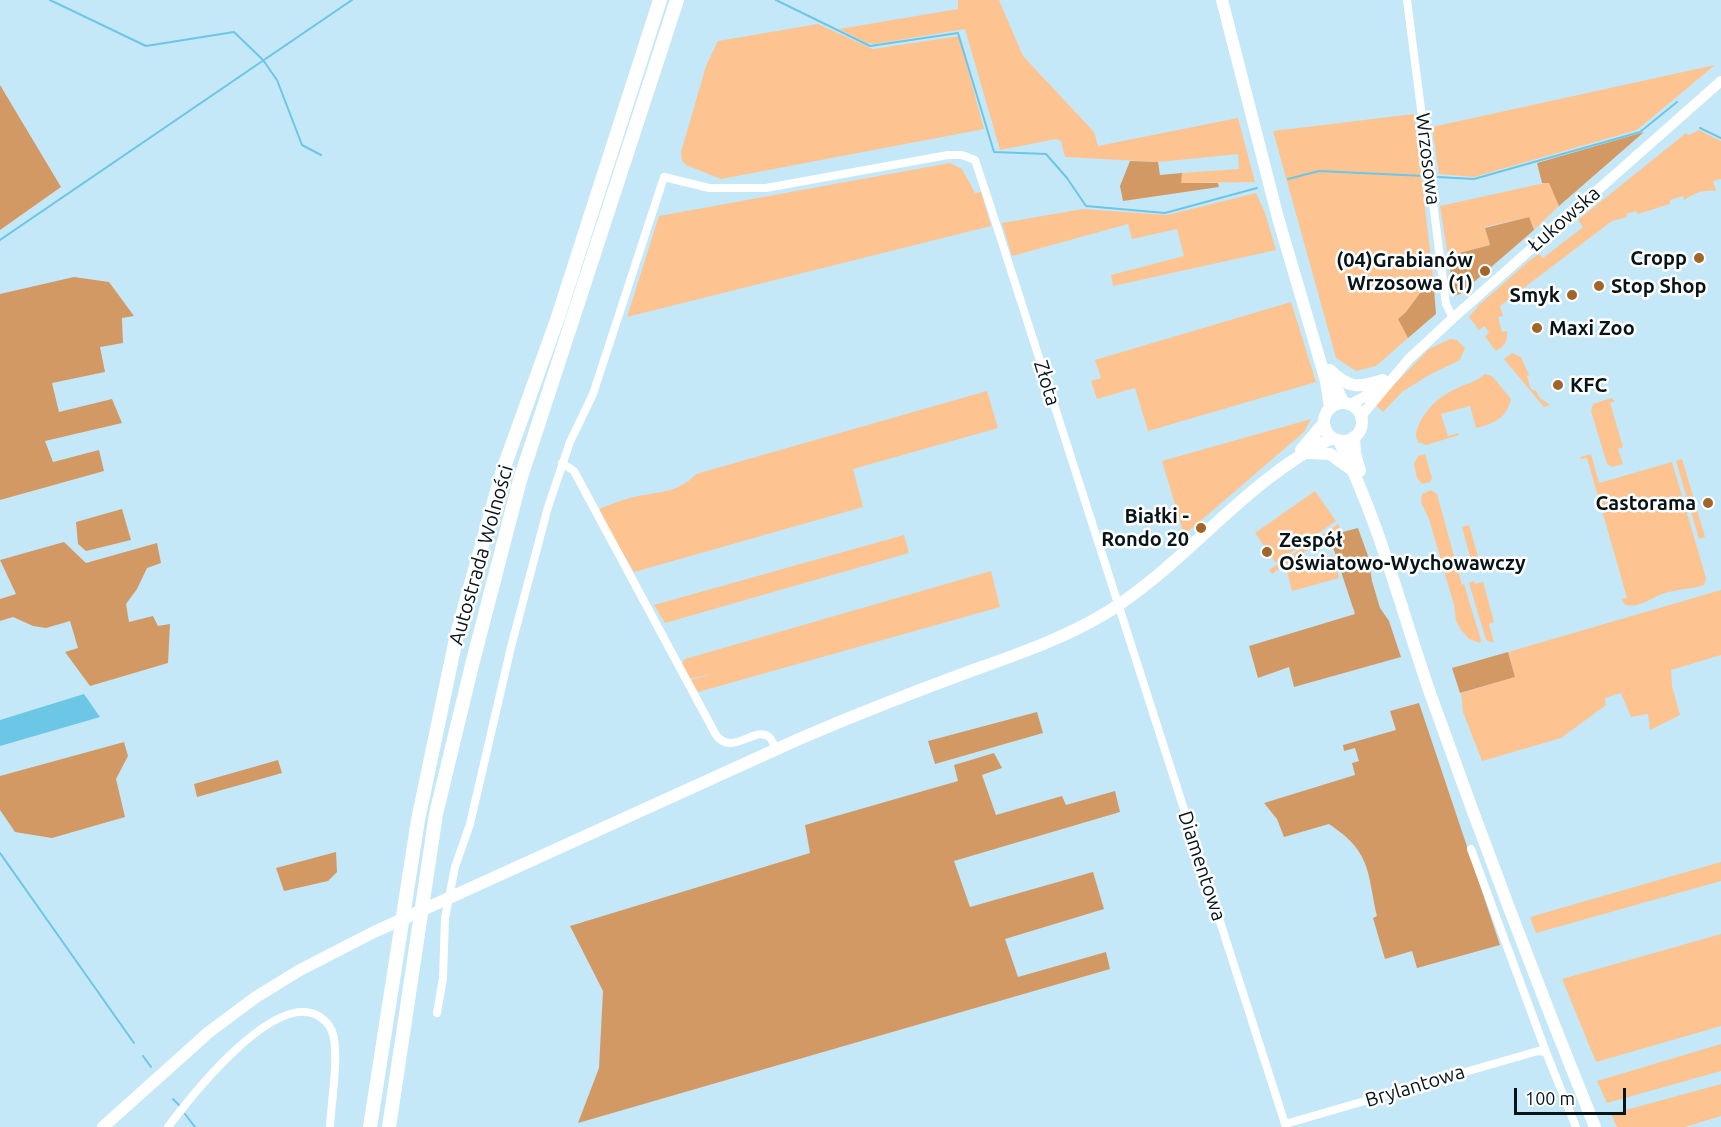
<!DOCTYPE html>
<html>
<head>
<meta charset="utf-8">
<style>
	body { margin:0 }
	#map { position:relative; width:1721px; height:1127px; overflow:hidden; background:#c4e8f7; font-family:Ubuntu,sans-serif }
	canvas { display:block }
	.scale { position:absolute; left:1514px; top:1088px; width:112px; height:27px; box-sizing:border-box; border:3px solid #071519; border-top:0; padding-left:8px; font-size:18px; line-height:21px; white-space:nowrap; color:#071519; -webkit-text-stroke:4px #fff; paint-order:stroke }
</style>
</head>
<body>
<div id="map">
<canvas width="1721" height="1127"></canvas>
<div class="scale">100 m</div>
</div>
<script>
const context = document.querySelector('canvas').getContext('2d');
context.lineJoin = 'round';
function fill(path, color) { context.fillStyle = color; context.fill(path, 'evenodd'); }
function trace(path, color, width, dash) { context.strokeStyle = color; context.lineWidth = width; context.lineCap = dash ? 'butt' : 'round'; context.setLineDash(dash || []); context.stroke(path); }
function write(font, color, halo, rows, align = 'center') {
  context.font = font + ' Ubuntu,sans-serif'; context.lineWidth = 5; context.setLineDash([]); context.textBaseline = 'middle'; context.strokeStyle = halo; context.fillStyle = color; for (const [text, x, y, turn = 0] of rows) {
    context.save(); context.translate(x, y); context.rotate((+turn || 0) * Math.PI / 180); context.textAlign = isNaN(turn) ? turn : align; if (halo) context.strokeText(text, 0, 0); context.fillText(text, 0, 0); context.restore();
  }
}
fill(new Path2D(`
	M958,0H999L1023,56L1094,132L1098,146L1238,118L1255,182L1180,183L1182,173L1239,169L1238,154L1158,162L1065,157L1061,141L1056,139L1000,150L965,29L875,44L867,43L839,29L958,9Z
	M818,24L873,49L959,36L984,129L721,179L686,165L682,161L681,152L706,66L718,41Z
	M1715,65L1637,130L1474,177L1439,174L1432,127Z
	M1414,114L1433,276L1405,313L1398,319L1408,338L1376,366L1356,371L1336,358L1273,131Z
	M1699,130L1721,141V179L1713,181L1716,191C1704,189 1695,193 1684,200L1683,196L1670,200V204L1638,214L1636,211L1626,214L1627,217L1612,221L1500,306L1503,316L1498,317L1502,332L1507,331C1508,341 1505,346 1496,351L1485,337L1489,332L1484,326L1479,330L1469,317L1479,305L1530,260L1539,254L1543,258L1583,227L1578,220L1686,133L1689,135Z
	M950,163L962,169L975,193L981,192L991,226L627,317L659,216Z
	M1549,182L1559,206L1534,230L1529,217L1485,227L1490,245L1448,256L1440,206Z
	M1256,193L1265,213L1276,250L1113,286L1111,275L1184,256L1177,229L1132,239L1128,224L1012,256L1002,223L1083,209L1167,215Z
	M1291,302L1316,382L1148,431L1135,388L1097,399L1091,381L1101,378L1095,360Z
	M1450,339L1457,340L1465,348L1460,360L1429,375L1402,392L1383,412L1375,404L1429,349Z
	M1512,353L1521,357L1529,375L1527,376L1531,389L1536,391L1540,398L1550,405L1544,407L1504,359Z
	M1485,374L1492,376L1511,399C1506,419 1495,423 1476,428L1470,406L1441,414L1448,436L1458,433L1459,435L1426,445L1418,442C1415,436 1416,431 1419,424C1427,407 1442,394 1460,387C1469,383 1477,381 1485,374Z
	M987,391L998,428L853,469L863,507L634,572L598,511L601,508C615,503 629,497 643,495C663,492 682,490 696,474Z
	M1611,398L1615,401L1610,403L1623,447L1618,449L1623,464L1612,467L1607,464L1591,411L1593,404Z
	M1311,419L1304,432L1184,535L1162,461Z
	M1425,454L1432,478L1430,482L1422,484L1417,478L1414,464L1418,456Z
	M1591,454L1599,483L1672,462L1706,578L1704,585C1692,589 1678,589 1665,593C1652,597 1638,610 1624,604L1622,599L1627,598L1587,458L1581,459L1580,457Z
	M1682,459L1705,537L1699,539L1676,461Z
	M1431,490L1437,494L1462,585L1464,584L1481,640L1480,643L1469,639L1461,630L1456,621L1454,605L1429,519L1421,502L1422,494Z
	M1315,491L1336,521L1276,563L1255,533Z
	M1338,524L1340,528L1272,574L1269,570Z
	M1469,525L1482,570L1474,572L1462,527Z
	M904,535L909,553L665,623L654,605Z
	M1333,555L1339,578L1292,591L1286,568Z
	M991,571L1000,607L698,692L691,680L711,674L690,679L682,664L685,659Z
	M1474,581L1475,584L1483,582L1494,622L1489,624L1494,643L1486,640L1469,583Z
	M1721,590V655L1671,670L1672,686L1680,715L1650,730L1648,714L1631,717L1621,693L1605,698L1606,705L1561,738L1482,761L1463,712L1461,693L1515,677L1508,652Z
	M1721,862V881L1536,933L1530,917Z
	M1721,934V1026L1596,1062L1562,979Z
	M1721,1044V1071L1607,1103L1597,1081Z
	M1721,1084V1116L1685,1127H1617L1611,1114Z`), '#fdc492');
fill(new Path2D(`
	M0,85L61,187L0,230Z
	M1644,132L1559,206L1549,183H1542L1537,163Z
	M1130,161L1158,162L1160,175L1182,173L1181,183H1218L1219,187L1123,201L1120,186Z
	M1529,217L1534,230L1460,294L1454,296L1448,256L1490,245L1485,228Z
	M1433,276L1436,314L1408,338L1398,319L1405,313Z
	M74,277L109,282L134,316L122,318L123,343L100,347L105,372L52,383L59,412L112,399L122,423L45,441L53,462L99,450L104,471L0,500V294Z
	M122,509L131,540L86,551L78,544L76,522Z
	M1358,528L1368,556L1372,581L1380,608L1389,621L1401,657L1294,687L1289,667L1258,678L1249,646L1355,614L1330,538L1339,533Z
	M64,542L86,563L157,543L161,563L147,568L137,589L126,604L129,622L153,616L158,626L170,624L168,663L90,686L65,652L78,648L70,621L46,628L33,626L13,617L0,621V599L16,594L0,560Z
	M1508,652L1515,677L1460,693L1452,668Z
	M1419,703L1500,945L1417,968L1412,951L1385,959L1373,918L1377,916C1367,870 1371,852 1329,824L1284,837L1277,819L1264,803L1355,775L1352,763L1359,761L1355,748L1344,751L1343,745L1396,730L1390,711Z
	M1037,712L1043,733L935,764L928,741Z
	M124,742L128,756L116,779L125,817L52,838L15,832L0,810V776Z
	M994,753L1002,768L982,775L996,815L1062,796L1066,805L1115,791L1120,812L954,861L970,907L1093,872L1104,909L1005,939L1018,977L1106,952L1110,969L578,1123L599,1068L603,991L570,926L810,853L805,825L958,781L954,765Z
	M278,760L282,773L197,797L194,784Z
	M336,852L337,872L328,881L284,891L276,868Z`), '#d39965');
fill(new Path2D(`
	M84,694L100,717L0,746V720Z`), '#6cc6e6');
trace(new Path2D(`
	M50,0L146,46L234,32L263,60L277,80L302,145L321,155
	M776,0L870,46L958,33L994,152L1046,154L1067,178L1086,206L1165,213L1257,188
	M1700,128L1721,138
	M1438,177L1474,179L1640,132L1677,102
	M1288,179L1319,171L1424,176
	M0,240L352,0
	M0,853L134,1043
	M143,1056L151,1067
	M173,1099L179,1105
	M185,1114L195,1127`), '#6cc6e6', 2);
trace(new Path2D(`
	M1407,0L1446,304L1453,318
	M562,463L574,471L716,735C733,757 755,725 769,737C772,739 774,746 776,749
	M1471,849L1546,1052
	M437,1013L443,978L445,918L455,867L470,824L511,647L548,507L570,442L593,394L664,177L709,188H766L948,155H962L975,160L990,205L1286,1127
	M1285,1124L1538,1051L1546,1052L1576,1127
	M168,1127C192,1095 272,993 317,1015C324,1019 329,1024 332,1031C340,1052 331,1103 330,1127`), '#fff', 8);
trace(new Path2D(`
	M1351,404L1364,397L1383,380
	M1361,416L1409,359L1453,318L1721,81`), '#fff', 10);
trace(new Path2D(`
	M1222,0L1278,218L1326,381L1330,407
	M1330,370C1349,389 1359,388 1383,380
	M1331,376L1343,402
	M1324 422a19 19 0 1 1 38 0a19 19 0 1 1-38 0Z
	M1354,437L1355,453L1360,471
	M1339,441C1379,521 1401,609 1430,693C1482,839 1537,984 1595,1127
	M1301,450L1323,424
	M1308,453L1330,454L1351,469
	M103,1127L209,1032L256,997L300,970L374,932L799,739C855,715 911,693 968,672C1015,655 1063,639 1106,613C1187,563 1245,480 1332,438`), '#fff', 12);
trace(new Path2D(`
	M370,1127L418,820L457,634L503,470L557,320L660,0
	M389,1127L436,814L472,665L520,480L677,0`), '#fff', 14);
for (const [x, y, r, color] of [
	[1699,258,6,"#a26529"],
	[1485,271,6,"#a26529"],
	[1599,286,6,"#a26529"],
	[1572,295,6,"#a26529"],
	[1537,328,6,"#a26529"],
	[1558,385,6,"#a26529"],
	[1708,503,6,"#a26529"],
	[1201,528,6,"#a26529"],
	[1267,552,6,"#a26529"]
]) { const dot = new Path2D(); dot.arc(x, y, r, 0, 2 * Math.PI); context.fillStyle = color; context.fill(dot); trace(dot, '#fff', 2); }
write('20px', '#071519', '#fff', [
	["Wrzosowa",1428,159,83],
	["Łukowska",1564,219,-41],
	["Złota",1047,383,73],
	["Autostrada Wolności",481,555,-74],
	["Diamentowa",1202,866,72],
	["Brylantowa",1415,1086,-17]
]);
write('bold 20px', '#071519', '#fff', [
	["Cropp",1687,258],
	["(04)Grabianów",1473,260],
	["Wrzosowa (1)",1473,283],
	["Stop Shop",1611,286,"left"],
	["Smyk",1560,295],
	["Maxi Zoo",1549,328,"left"],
	["KFC",1570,385,"left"],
	["Castorama",1696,503],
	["Białki -",1189,516],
	["Rondo 20",1189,539],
	["Zespół",1279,540,"left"],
	["Oświatowo-Wychowawczy",1279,563,"left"]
], 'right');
</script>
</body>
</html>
